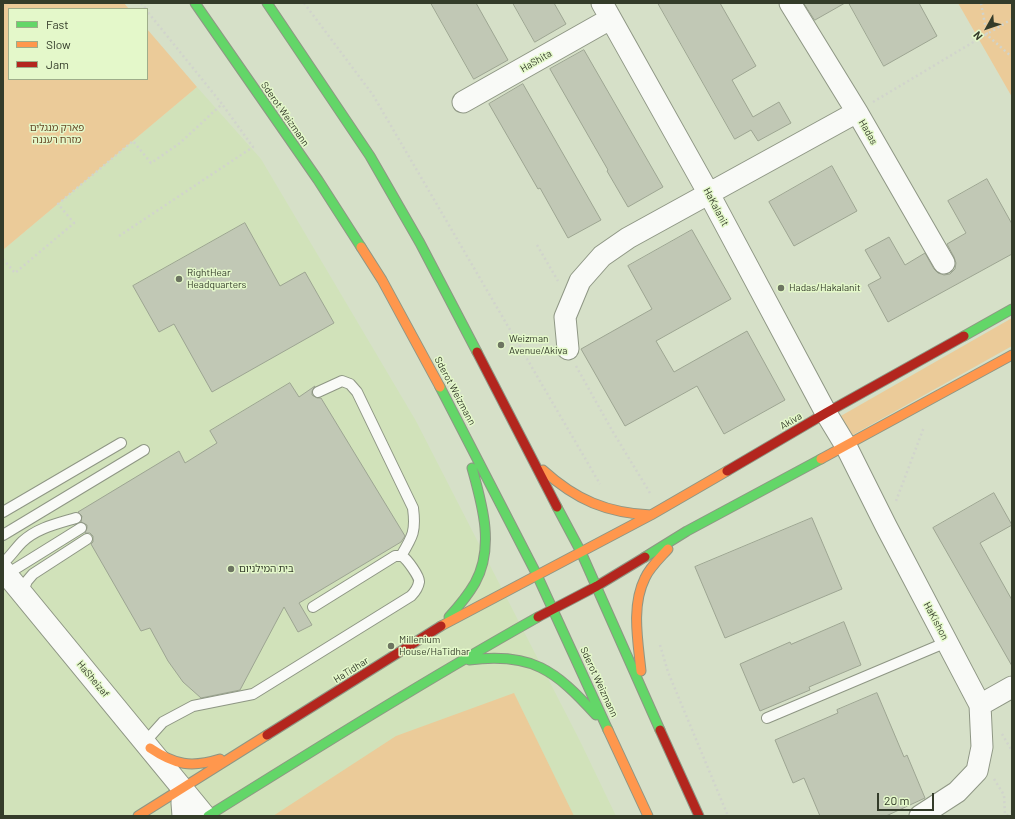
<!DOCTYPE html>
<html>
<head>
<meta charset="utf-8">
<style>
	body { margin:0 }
	#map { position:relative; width:1015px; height:819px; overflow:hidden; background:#d6e0c8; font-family:Barlow,sans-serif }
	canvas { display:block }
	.frame { position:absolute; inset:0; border:4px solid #343c2a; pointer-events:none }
	.legend { position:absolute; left:8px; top:8px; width:140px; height:72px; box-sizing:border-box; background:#e4f8ca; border:1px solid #9ead8a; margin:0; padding:5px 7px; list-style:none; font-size:12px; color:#343c2a }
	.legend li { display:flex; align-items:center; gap:8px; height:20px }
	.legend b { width:20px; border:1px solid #9ead8a }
	.north { position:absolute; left:967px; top:8px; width:40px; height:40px; -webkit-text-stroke:3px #e4f8ca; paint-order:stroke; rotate:230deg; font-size:11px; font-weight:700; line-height:16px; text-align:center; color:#343c2a }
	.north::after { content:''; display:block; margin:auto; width:14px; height:18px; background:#343c2a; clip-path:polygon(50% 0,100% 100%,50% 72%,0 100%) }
	.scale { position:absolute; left:877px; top:793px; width:57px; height:18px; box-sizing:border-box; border:2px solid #343c2a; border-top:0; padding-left:5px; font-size:12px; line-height:14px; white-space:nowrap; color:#343c2a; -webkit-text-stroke:3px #e4f8ca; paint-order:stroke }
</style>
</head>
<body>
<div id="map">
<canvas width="1015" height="819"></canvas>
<div class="frame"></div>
<ul class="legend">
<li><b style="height:5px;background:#63d668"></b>Fast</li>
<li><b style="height:5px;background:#ff974d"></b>Slow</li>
<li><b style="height:5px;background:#b3261e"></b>Jam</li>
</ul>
<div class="north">N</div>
<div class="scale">20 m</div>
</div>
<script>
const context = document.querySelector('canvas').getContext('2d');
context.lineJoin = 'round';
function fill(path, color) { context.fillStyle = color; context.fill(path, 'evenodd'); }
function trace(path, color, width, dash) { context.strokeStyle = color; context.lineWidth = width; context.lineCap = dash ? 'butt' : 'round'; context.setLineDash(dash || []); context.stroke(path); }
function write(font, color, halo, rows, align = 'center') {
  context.font = font + ' Barlow,"Noto Sans Hebrew",sans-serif'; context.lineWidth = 3; context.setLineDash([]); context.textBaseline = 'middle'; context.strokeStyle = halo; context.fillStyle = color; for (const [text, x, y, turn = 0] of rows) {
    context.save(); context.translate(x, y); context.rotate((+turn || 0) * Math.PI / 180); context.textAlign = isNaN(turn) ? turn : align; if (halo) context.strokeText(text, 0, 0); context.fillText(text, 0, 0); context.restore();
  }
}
fill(new Path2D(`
	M197,87L261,159L416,421L580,741L616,816H3V250Z`), '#d1e2ba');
fill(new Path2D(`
	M3,3H124L129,9H9V79H147V29L197,87L3,250Z
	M958,3H1012V97Z
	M1012,318V346L851,436L839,417Z
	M514,693L574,816H273L396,736Z`), '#ebcb99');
const building = new Path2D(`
	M431,3H476L508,60L474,79Z
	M513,3H554L566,24L535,42Z
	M658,3H720L756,66L732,80L753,117L779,102L791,123L758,141L751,130L735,139Z
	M804,3H845L815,20Z
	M849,3H919L937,36L884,66Z
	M584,50L663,187L628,207L607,171L608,170L550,69Z
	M523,84L601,220L568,238L540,188L538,189L489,104Z
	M832,166L857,211L794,246L769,202Z
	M987,179L1012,224V254L888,322L868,285L881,278L865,250L889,237L905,265L925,253L934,269L938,273L944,275L950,274L955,269L956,263L954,257L947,244L966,233L948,201Z
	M245,223L280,286L305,272L334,323L212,392L174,324L159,332L133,286Z
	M692,230L731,299L656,341L674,372L747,331L785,400L724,434L697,386L625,426L581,349L652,309L628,266Z
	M290,383L299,397L315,386L312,391V395L317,398H321L405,536L401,542L299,603L312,625L298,632L284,607L240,690L201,698L183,682L168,661L150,628L141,631L91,544L93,542V536L90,533H85L87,528V525L81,522L82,516L78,512L179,451L185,463L217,443L210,431Z
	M994,493L1012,525L980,543L1012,600V666L933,528Z
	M812,518L842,589L725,638L695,567Z
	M844,622L861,665L809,687L810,690L760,711L740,664L790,642L791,644Z
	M877,693L904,757L907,755L925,798L886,816H820L804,778L793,783L775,740L838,713L837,710Z`);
fill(building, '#c1c8b5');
trace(building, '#9da592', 1);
const lane = new Path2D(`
	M318,392L342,381L350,384L357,392L413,508C416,531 413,536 401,556
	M3,512L121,443
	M3,535L144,450
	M3,563C10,557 15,549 22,542C37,528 56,524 76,518
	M7,574L81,528
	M22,593L27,581L33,574L87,539
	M767,718L947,642
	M145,742L163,722L193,706L253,694L411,596C415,592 418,588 419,582C420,577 407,559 402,556C401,556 397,556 395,556L313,607`);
const street = new Path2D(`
	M602,3L709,194L826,413L846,446L886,526L980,705L982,747L977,771L957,792L920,816
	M790,3L857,112L944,263
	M463,102L610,19
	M568,349L565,317L580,281L602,256L628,238L857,112
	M3,570L205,816
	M980,705L1012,687
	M183,816L182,803L183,788`);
const fast = new Path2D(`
	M195,3L318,180L361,247
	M267,3L370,156L420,243L477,352
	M964,336L1012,309
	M440,387L537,575L608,730
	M557,507L581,552L660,730
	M645,557L687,531L821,459
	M449,617C459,606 468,595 475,583C495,547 482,504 472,468
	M469,660C532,652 555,670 596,715
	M208,816C317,748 426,680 538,617`);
const slow = new Path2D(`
	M361,247L382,280L440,387
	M821,459L1012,355
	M543,470C576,500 607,513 651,515
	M441,626L651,515L727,471
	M641,671C638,641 631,606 645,578C650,567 660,558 668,549
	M608,730L648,816
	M150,748C175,765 191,768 220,759
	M138,816L267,735`);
const jam = new Path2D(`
	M477,352L557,507
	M727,471L826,413L964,336
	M538,617L597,586L645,557
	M660,730L699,816
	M267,735L441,626`);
trace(lane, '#8e9684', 12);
trace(street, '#8e9684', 23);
trace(fast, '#8e9684', 11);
trace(slow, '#8e9684', 11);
trace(jam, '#8e9684', 11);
trace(new Path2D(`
	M141,3L146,9
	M304,3L373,95L600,484
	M981,3L987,35L1012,57
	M873,102L1012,19
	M119,236L253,147L222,104
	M537,245L558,281
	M3,259L15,273L74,223L58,204L133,141L151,163L180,143L222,104L147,11
	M576,366L613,432L650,493
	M896,501L924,427
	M660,645L668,672L728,816
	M1002,734L1012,751
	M994,779L1004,795L1005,816
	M1007,816L1012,811`), '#d1d4cc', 2.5, [2, 3]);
trace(lane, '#f9faf7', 10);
trace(street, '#f9faf7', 21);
trace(fast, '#63d668', 9);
trace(slow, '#ff974d', 9);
trace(jam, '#b3261e', 9);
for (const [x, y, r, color] of [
	[179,279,4,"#6d7561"],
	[781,288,4,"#6d7561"],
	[501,345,4,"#6d7561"],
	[231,569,4,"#6d7561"],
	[391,646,4,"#6d7561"]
]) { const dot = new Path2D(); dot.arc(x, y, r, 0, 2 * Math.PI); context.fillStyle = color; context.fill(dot); trace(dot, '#e4f8ca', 1.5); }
write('10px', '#343c2a', '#e4f8ca', [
	["HaShita",536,61,-30],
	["Sderot Weizmann",285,114,55],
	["Hadas",868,132,60],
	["HaKalanit",716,207,62],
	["Sderot Weizmann",455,391,62],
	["Akiva",791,421,-30],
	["HaKishon",936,621,62],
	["HaTidhar",351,670,-32],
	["HaSheizaf",93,679,50],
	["Sderot Weizmann",599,682,65]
]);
write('10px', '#664725', '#e4f8ca', [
	["פארק מנגלים",57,128],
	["מזרח רעננה",57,140]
]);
write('10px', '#343c2a', '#e4f8ca', [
	["RightHear",187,273],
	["Headquarters",187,285],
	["Hadas/Hakalanit",789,288],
	["Weizman",509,339],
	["Avenue/Akiva",509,351],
	["בית המילניום",239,569],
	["Millenium",399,640],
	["House/HaTidhar",399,652]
], 'left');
</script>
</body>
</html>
